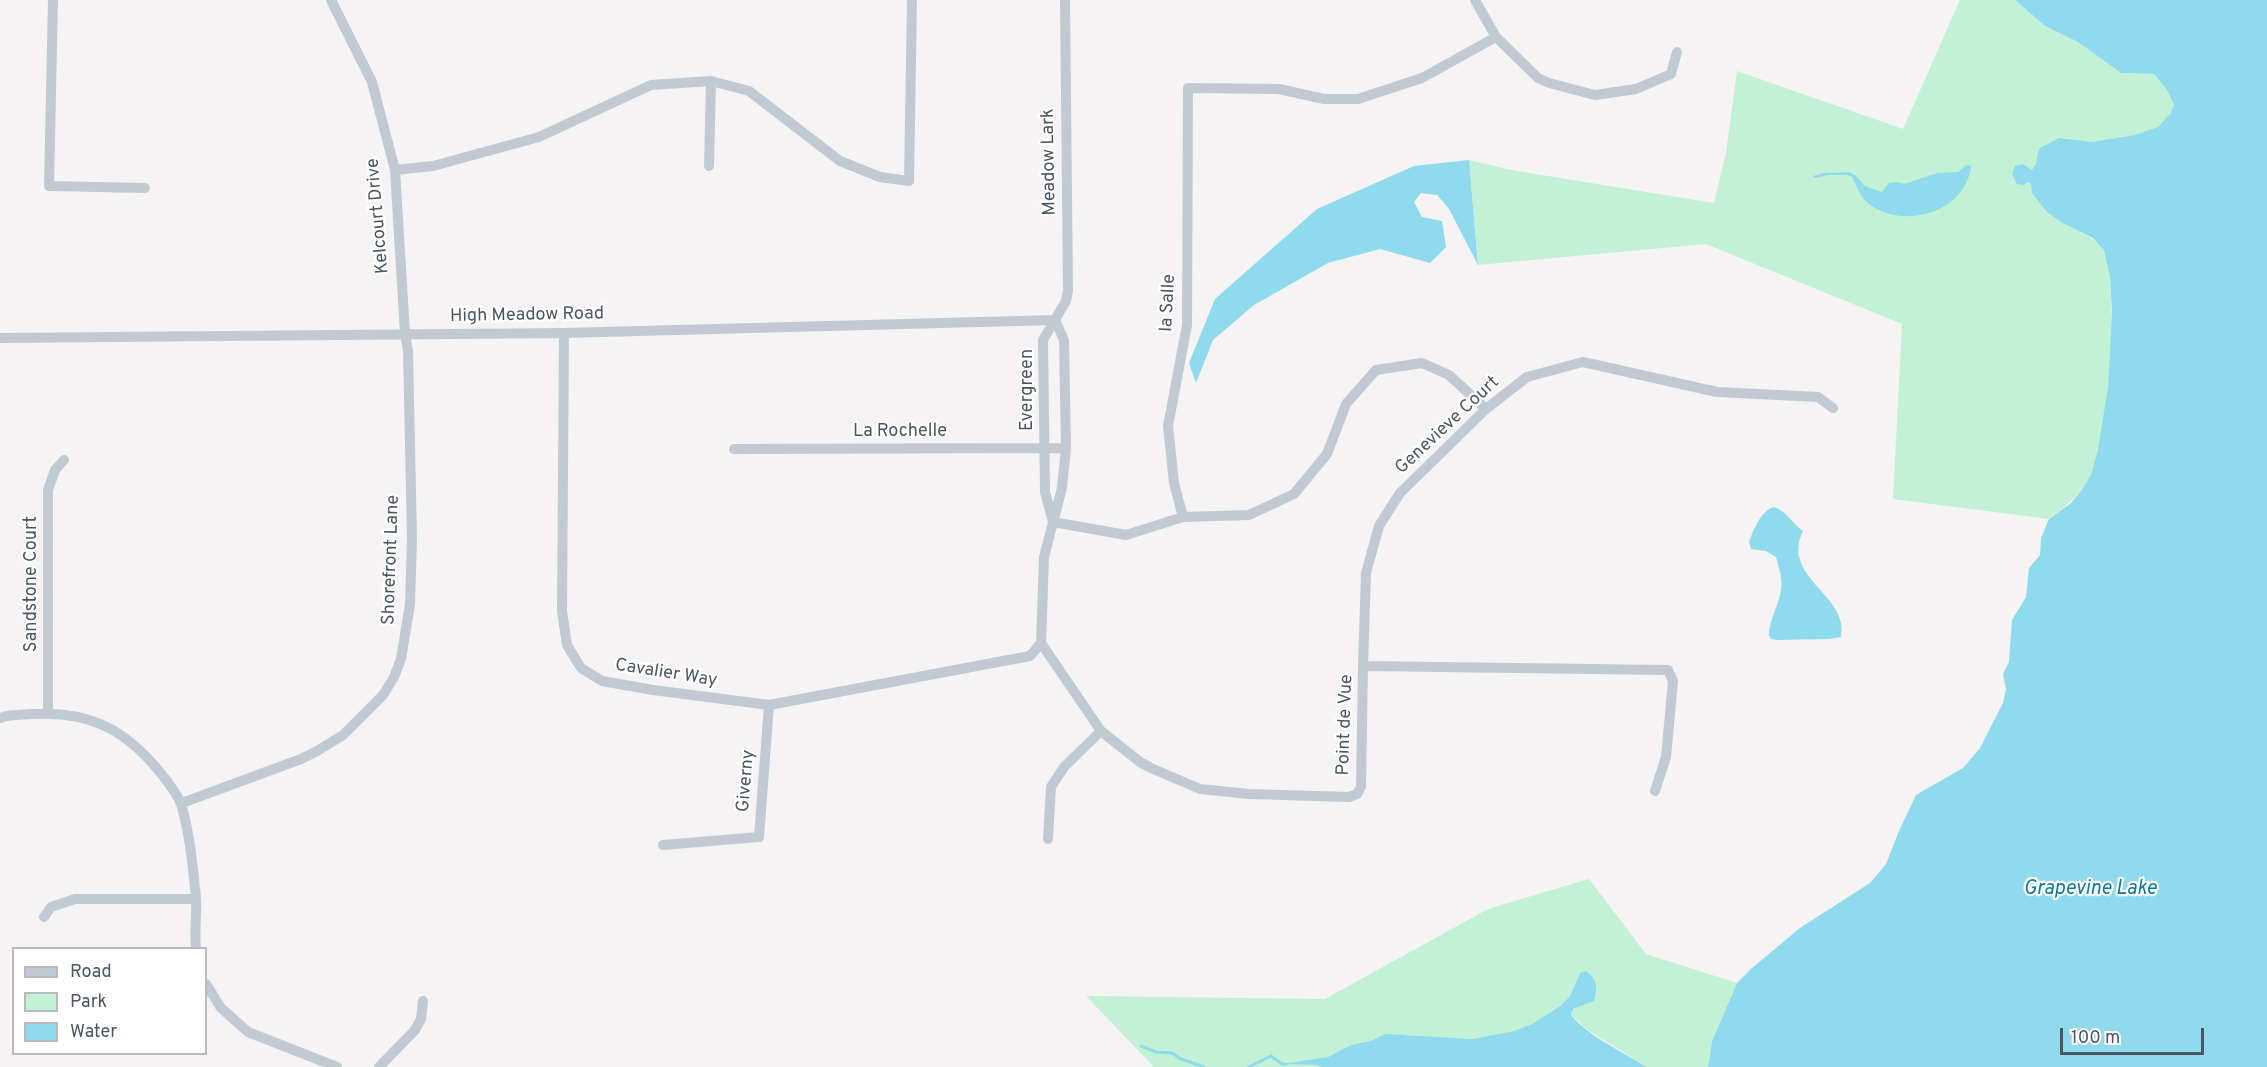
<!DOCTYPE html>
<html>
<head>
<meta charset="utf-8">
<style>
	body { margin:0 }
	#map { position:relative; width:2267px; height:1067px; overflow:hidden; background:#f5f3f3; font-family:Overpass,sans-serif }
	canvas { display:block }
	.legend { position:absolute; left:12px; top:947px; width:195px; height:108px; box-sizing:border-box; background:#fff; border:2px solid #b7bbc0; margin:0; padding:8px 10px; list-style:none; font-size:18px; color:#4a5661 }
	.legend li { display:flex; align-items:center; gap:12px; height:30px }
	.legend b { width:30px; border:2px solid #b7bbc0 }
	.scale { position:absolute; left:2060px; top:1028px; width:144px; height:27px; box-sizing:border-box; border:3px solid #4a5661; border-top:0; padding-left:8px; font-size:18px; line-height:21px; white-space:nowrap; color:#4a5661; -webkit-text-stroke:4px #fff; paint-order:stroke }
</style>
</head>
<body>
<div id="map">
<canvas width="2267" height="1067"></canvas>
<ul class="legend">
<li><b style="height:8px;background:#c1cad2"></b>Road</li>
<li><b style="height:16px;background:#c3f1d5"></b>Park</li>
<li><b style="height:16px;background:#90daee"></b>Water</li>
</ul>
<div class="scale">100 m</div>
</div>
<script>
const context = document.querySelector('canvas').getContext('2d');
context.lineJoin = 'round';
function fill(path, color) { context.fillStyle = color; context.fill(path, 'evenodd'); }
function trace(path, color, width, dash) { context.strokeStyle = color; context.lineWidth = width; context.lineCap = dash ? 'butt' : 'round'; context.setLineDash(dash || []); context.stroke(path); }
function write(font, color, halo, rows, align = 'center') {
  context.font = font + ' Overpass,sans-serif'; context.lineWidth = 4.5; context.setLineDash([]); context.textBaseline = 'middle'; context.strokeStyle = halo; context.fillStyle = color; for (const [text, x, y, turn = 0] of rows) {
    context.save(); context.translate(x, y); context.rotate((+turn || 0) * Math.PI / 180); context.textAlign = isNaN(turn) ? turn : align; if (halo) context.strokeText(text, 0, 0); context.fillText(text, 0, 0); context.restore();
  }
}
fill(new Path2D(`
	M1960,0H2015L2045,26L2078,42L2121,73L2154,74L2167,90L2174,105C2171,113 2166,122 2157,127C2142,136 2102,144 2084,142C2078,142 2072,140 2066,138L2037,156C2037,166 2031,173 2028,182C2048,194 2061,218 2081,232C2089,237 2101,242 2105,252C2119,292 2109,438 2090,477C2080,496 2065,506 2049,519L1893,499L1902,324L1706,244L1478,265L1469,160L1511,170L1714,203L1726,153L1737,71L1903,129Z
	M1589,879L1646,954L1737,983L1712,1041L1708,1067H1647L1585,1028L1571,1014L1573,1009L1584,1004L1580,973L1570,996L1560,1006L1532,1024L1514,1031L1472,1039H1440L1407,1035L1377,1038L1370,1041L1351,1045L1328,1057L1287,1064L1315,1065L1321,1067H1154L1086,996L1325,999L1488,909Z`), '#c3f1d5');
fill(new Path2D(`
	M2015,0H2267V1067H1708L1712,1041L1737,983L1752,968L1800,928L1870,883L1886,864L1899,831L1916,795L1963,768L1980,748L2003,703L2006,689L2003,674L2009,662L2012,620L2026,597L2029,568L2040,555L2041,538L2049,519L2071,503L2081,491L2091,475L2098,450L2108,387L2112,311L2110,277L2104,250L2093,238L2063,223L2047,212L2032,193L2031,184L2028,182L2023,185L2017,184L2012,174L2015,166L2023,164L2032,170L2036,164L2037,156L2040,148L2059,138L2092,142L2135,135L2158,127L2170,114L2174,105L2167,90L2154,74L2121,73L2078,42L2045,26Z
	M1469,160L1478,265L1449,209L1437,195L1421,193L1414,202L1422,217L1442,221L1446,247L1430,263L1380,249L1328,263L1254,305L1213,340L1196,383L1189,363L1215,299L1317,209L1414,166Z
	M1966,165L1971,166C1966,213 1903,230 1869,204C1859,196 1858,188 1852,177L1847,175H1829L1814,178L1813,176L1824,173L1849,172L1855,175L1865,186L1882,192L1889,183L1897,182L1904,184L1937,173L1958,172Z
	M1774,507C1785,510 1793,524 1803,531C1780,578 1850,595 1841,637L1829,639L1777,640L1771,639L1769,635C1769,619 1779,606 1781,590C1783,579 1779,568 1776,557L1766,551L1751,549L1749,542C1753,531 1761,510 1774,507Z
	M1586,971C1597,979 1598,988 1594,1001L1573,1009L1571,1014C1581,1032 1628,1055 1647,1067H1321L1315,1065L1282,1064L1328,1057L1351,1045L1370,1041L1386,1034L1472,1039L1514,1031L1532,1024L1560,1006L1570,996L1580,973Z`), '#90daee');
trace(new Path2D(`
	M1141,1046L1156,1052L1172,1053L1181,1059L1204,1067
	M1249,1067L1271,1056L1282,1064H1286`), '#90daee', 3);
trace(new Path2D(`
	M53,0L49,186L145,188
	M1475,0L1496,37L1538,78L1549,83L1595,95L1636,89L1671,74L1677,52
	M709,166L711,81
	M395,170L433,166L539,137L651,85L711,81L749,91L840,161L880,177L909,181L912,0
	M564,333L562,611L567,645L581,668L602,681L653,690L769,705L1030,656L1041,643
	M0,338L564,333L1055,320
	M734,449L1066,448
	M1183,517L1174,483L1168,426L1187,325L1188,88L1279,89L1324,99H1358L1422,78L1496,37
	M1053,522L1045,492L1043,340L1066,301L1068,291L1065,0
	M1053,522L1126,535L1183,517L1249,515L1294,494L1327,454L1346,404L1376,370L1422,363L1449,375L1486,409
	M1041,643L1101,731L1140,762L1151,768L1200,789L1249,794L1349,797L1357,794L1361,787L1363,666L1668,670L1673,681L1666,757L1655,791
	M1041,643L1044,557L1062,488L1066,448L1064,340L1055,320
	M1363,666L1366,573L1379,526L1400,493L1486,409L1527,377L1583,362L1717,392L1818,397L1833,408
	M48,713V490L55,470L64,460
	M0,718C10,714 21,715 32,714C91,711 127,730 163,776C170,785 179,796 182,807C190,836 193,868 196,898C197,915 194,932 196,948
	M182,803L301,759L317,751L343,735L383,695L394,677L401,659L410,604L412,539L408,351L405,333L395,170L372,82L331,0
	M1048,839L1051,787L1064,767L1101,731
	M663,845L759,837L769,705
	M44,917L51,907L75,899H196
	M206,984L221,1008L248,1032L337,1067
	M379,1067L415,1030L421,1019L423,1001`), '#c1cad2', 10);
write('18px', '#4a5661', '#fff', [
	["Meadow Lark",1050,162,-91],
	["Kelcourt Drive",379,216,-95],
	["la Salle",1169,303,-87],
	["High Meadow Road",527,316,-1],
	["Evergreen",1028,390,-90],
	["Genevieve Court",1448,426,-43],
	["La Rochelle",900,432],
	["Shorefront Lane",392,560,-88],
	["Sandstone Court",32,584,-90],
	["Cavalier Way",666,674,9],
	["Point de Vue",1346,725,-88],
	["Giverny",747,781,-85]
]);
write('italic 20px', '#0c7c9b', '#fff', [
	["Grapevine Lake",2090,890]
]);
</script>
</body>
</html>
